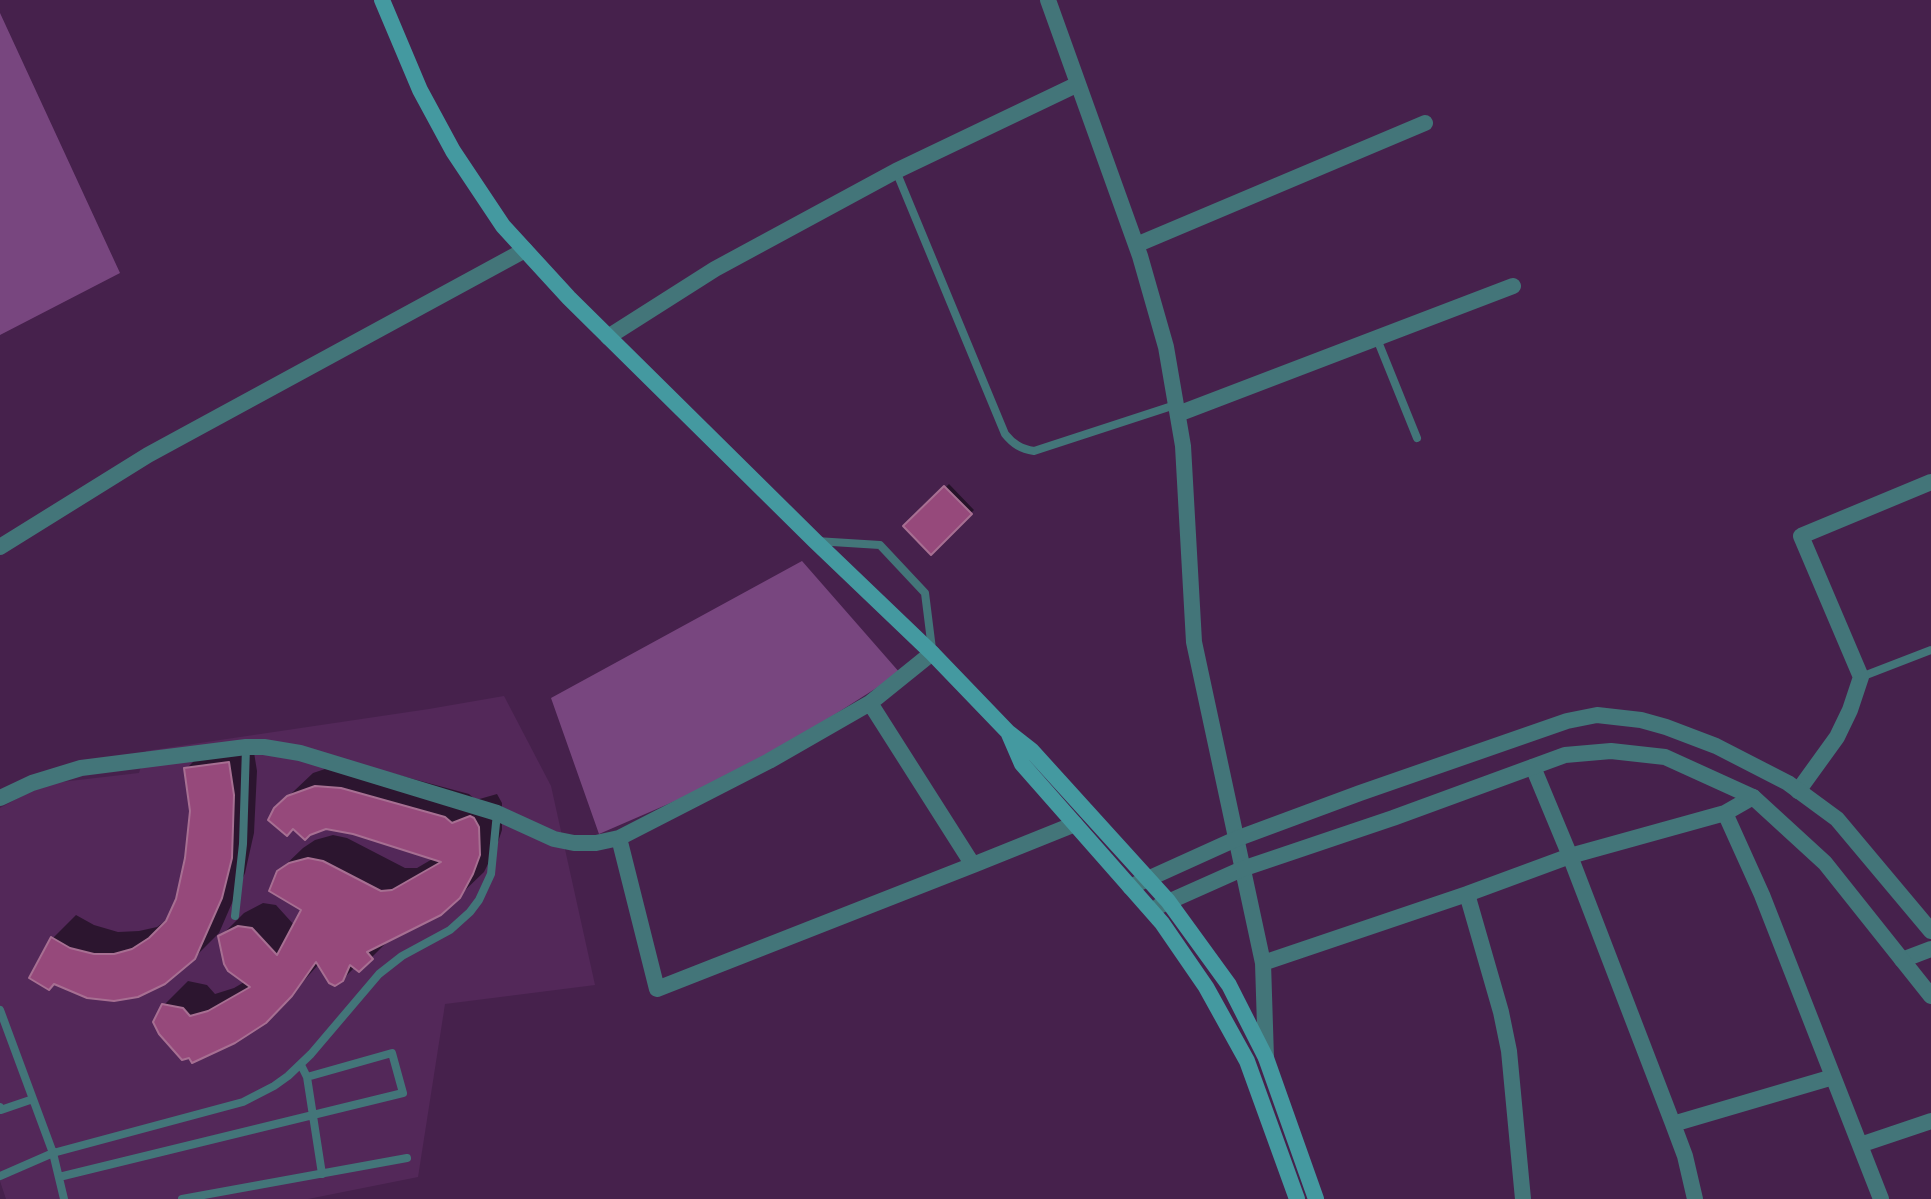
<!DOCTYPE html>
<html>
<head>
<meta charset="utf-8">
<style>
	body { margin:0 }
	canvas { display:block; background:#46214c }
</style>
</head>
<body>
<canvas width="1931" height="1199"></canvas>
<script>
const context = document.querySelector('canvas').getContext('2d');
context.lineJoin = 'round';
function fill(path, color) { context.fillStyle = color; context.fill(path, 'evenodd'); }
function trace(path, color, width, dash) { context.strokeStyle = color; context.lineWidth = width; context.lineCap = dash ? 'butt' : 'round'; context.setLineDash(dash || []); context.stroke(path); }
fill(new Path2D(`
	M504,696L551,786L595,985L445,1004L418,1177L308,1199H6L0,1181V808L44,784L139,773L146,751L429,709Z`), '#532859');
fill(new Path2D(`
	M0,13L120,273L0,335Z
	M802,561L900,673L749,769L599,834L551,698Z`), '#78467f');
fill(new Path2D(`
	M949,484L974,510L931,552L906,526Z
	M252,740L257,771L254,833L245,873L219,933L194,958L138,995L53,938L76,915L94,925L118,932L139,931L157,927L169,918L177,899L187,858L192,811L186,769L210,745Z
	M340,764L365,766L469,794L476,800L497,794L502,803V830L496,848L484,872L459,896L392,937L371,958L355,967L342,980L319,964L289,997L234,1041L164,1005L188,981L207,985L215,994L234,988L246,981L220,937L244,913L263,903L276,905L295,926L304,909L278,872L303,848L315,840L333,835L347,838L405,868H417L434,858L275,809L313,773Z`), '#0007');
const building = new Path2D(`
	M944,486L972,514L931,555L903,526Z
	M229,762L234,795L232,858L222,898L195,959L165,984L138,997L114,1001L87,998L54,984L49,990L29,978L51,937L70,948L94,954H114L132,949L149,938L166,921L176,899L185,858L190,811L184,768Z
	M315,786L341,788L445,817L452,823L470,816L474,818L479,827L480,855L473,874L460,898L441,915L367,952L373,959L359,972L350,965L343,981L335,986L329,983L316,962L292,996L266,1023L235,1043L192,1063L189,1058L182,1060L159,1034L153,1022L162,1004L183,1008L190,1016L208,1011L250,987L228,971L224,964L218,936L238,926L252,928L277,955L301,910L269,891L277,871L289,863L308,858L323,861L381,891L392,890L441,862L353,834L326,829L310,835L305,840L293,829L287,836L268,820L274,808L287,796Z`);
fill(building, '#96497b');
trace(building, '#a76f92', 2);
trace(new Path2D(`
	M896,171L1005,434C1013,444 1021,449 1034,451L1175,405
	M1377,339L1417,438
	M816,541L880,545L925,593L932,649
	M1861,677L1931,650
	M235,916L243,844L246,747
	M0,1010L53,1153L64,1199
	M301,1065L307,1077L322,1174
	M0,1107L1,1110L33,1099
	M0,1176L53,1153L243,1102L274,1086L288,1076L311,1054L379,974L402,956L450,930L470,912L479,900L491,874L497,813
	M59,1177L403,1093L392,1053L307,1077
	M182,1199L407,1158`), '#437579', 8);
trace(new Path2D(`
	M1048,0L1140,256L1166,347L1183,446L1194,642L1263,963L1266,1058
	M1136,245L1425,123
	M608,337L715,269L896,171L1078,84
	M1178,414L1513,286
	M0,547L148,455L525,250
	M1533,767L1570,856L1673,1124L1685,1156L1695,1199
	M1798,791L1837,737L1850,710L1861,677L1801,536L1931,482
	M0,798L32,783L81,768L246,747H264L300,753L497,813L554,839L574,843H596L619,838L769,761L870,703L932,653
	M1725,813L1762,895L1881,1199
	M619,838L657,989L973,865L870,703
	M973,865L1075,824
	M1467,894L1501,1012L1509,1051L1523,1199
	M1902,960L1931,949
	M1263,963L1467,894L1570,856L1725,813L1753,797
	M1673,1124L1833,1077
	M1860,1145L1931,1121`), '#437579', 16);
trace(new Path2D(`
	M1130,887L1236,839L1360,793L1567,721L1597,715L1641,720L1666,727L1716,746L1788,783L1837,819L1931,931
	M1159,906L1242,869L1393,818L1565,755L1611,751L1665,757L1753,797L1825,863L1931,996`), '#437579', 16);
trace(new Path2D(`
	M382,0L420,90L453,151L503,226L569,298L815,541L932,653L1008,732L1031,750L1168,901L1229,985L1266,1058L1316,1199
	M1009,734L1022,764L1162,923L1206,987L1247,1061L1297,1199`), '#4499a0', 16);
</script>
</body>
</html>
